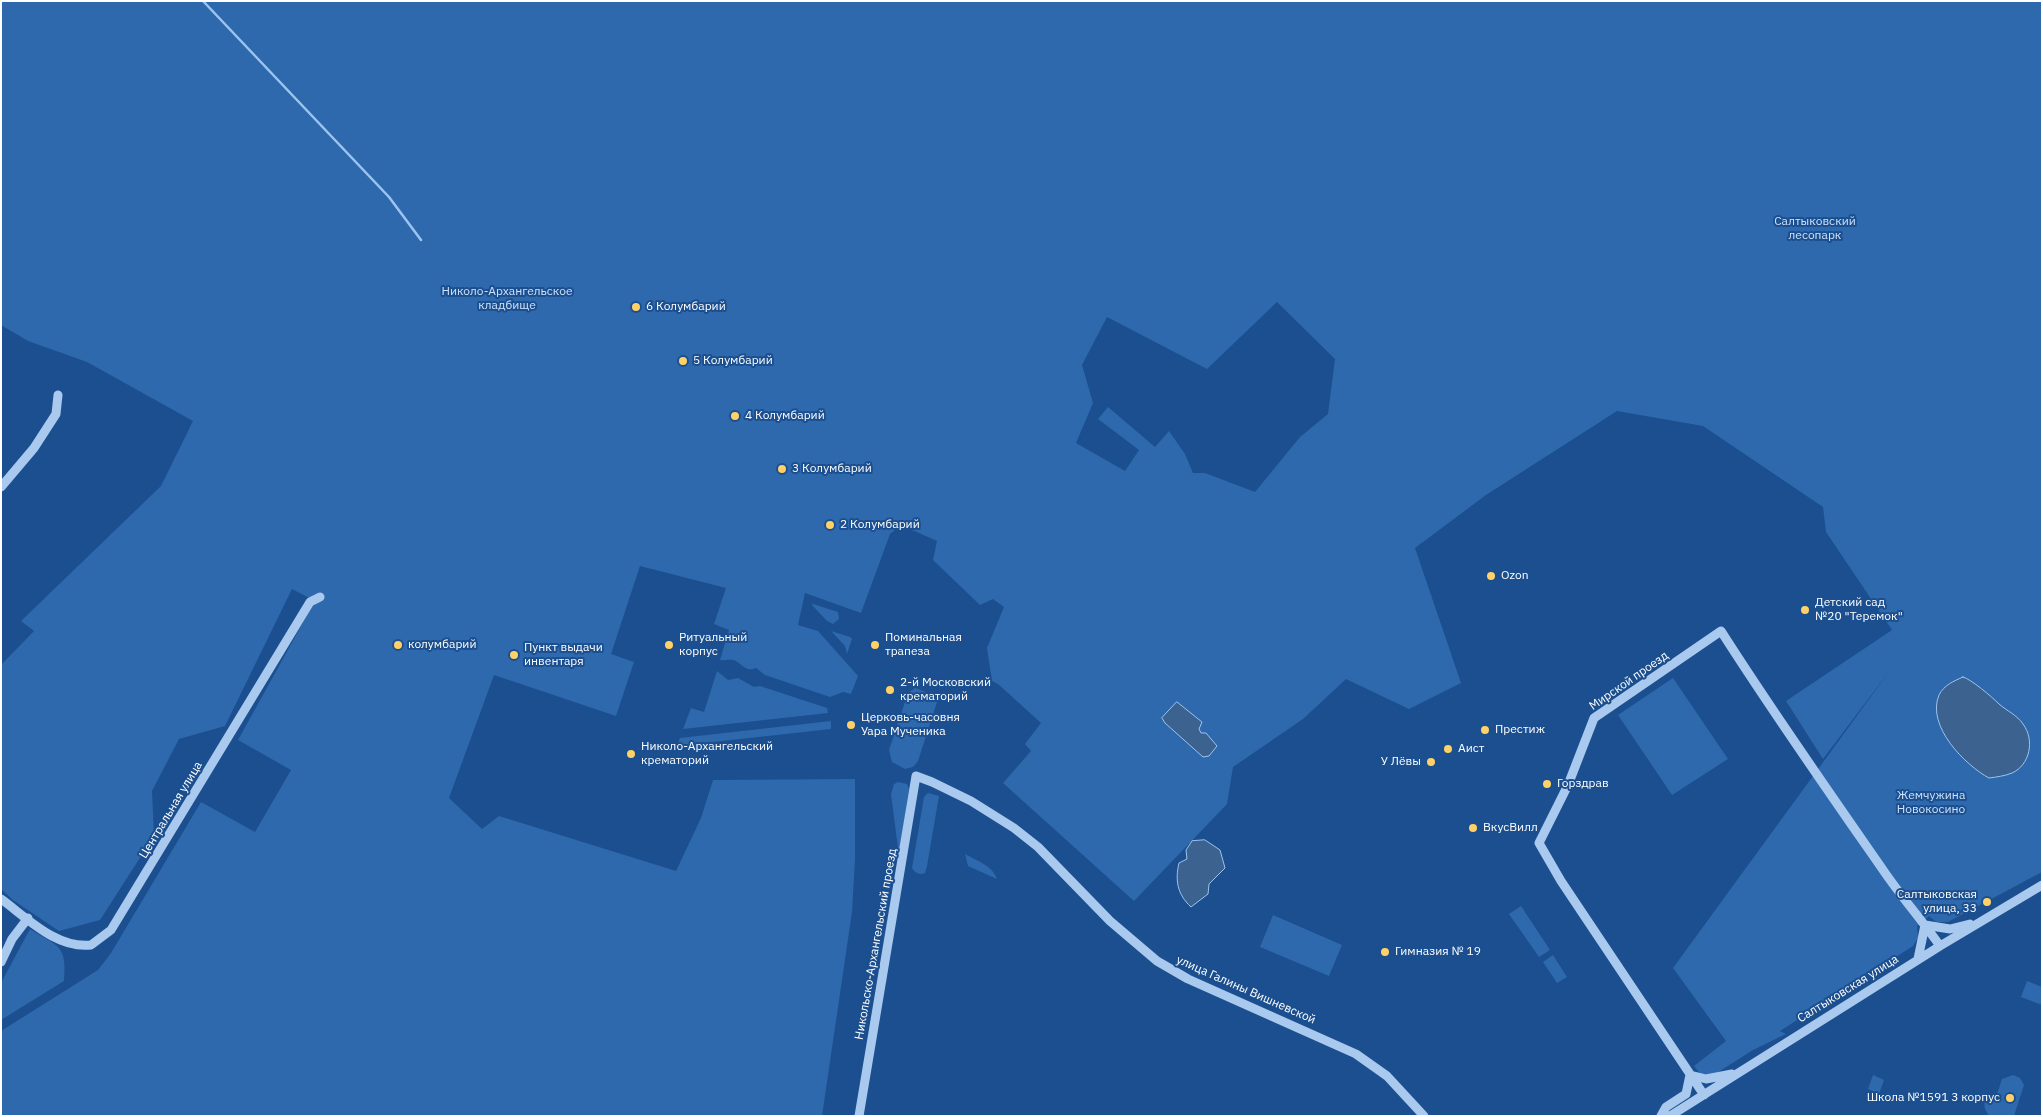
<!DOCTYPE html>
<html>
<head>
<meta charset="utf-8">
<style>
	body { margin:0 }
	#map { position:relative; width:2043px; height:1117px; overflow:hidden; background:#1b4f8f; font-family:"IBM Plex Sans",sans-serif }
	canvas { display:block }
	.frame { position:absolute; inset:0; border:2px solid #fff; pointer-events:none }
</style>
</head>
<body>
<div id="map">
<canvas width="2043" height="1117"></canvas>
<div class="frame"></div>
</div>
<script>
const context = document.querySelector('canvas').getContext('2d');
context.lineJoin = 'round';
function fill(path, color) { context.fillStyle = color; context.fill(path, 'evenodd'); }
function trace(path, color, width, dash) { context.strokeStyle = color; context.lineWidth = width; context.lineCap = dash ? 'butt' : 'round'; context.setLineDash(dash || []); context.stroke(path); }
function write(font, color, halo, rows, align = 'center') {
  context.font = font + ' "IBM Plex Sans",sans-serif'; context.lineWidth = 4; context.setLineDash([]); context.textBaseline = 'middle'; context.strokeStyle = halo; context.fillStyle = color; for (const [text, x, y, turn = 0] of rows) {
    context.save(); context.translate(x, y); context.rotate((+turn || 0) * Math.PI / 180); context.textAlign = isNaN(turn) ? turn : align; if (halo) context.strokeText(text, 0, 0); context.fillText(text, 0, 0); context.restore();
  }
}
fill(new Path2D(`
	M1,1H2042V872L1948,922H1936L1929,916L1917,926L1918,938L1913,946L1780,1031L1786,1034L1753,1050L1712,1076H1702L1694,1066L1726,1041L1673,968L1891,669L1823,759L1786,701L1892,630L1826,532L1823,507L1703,426L1617,411L1486,495L1415,548L1461,683L1409,709L1346,679L1303,719L1233,767L1227,804L1134,901L1003,783L1031,751L1025,744L1041,723L998,684L992,681L987,648L1004,607L993,599L980,605L933,560L937,541L901,525L890,534L861,613L805,593L798,625L818,631L858,676L851,694L843,692L830,697L765,675L756,668C744,673 742,662 733,660C728,659 725,661 720,660L729,630L714,624L726,588L640,566L611,654L634,662L616,716L494,675L449,798L482,829L499,816L676,871L701,818L713,780L855,779V860L852,912L822,1116H1V1031L98,970L111,953L201,802L255,832L291,770L238,740L315,601L292,589L225,726L179,739L152,791L154,836L100,920L59,931L13,900L1,889V665L34,631L21,621L161,486L193,421L87,362L28,341L1,325ZM1277,302L1335,359L1328,414L1300,437L1255,492L1205,473H1193L1185,454L1169,431L1155,447L1108,407L1098,419L1139,450L1125,471L1076,443L1093,403L1082,365L1107,317L1207,369Z
	M813,604L838,612L839,619L833,624L827,621L812,605Z
	M831,631L850,637L852,639L847,654L845,646Z
	M717,671L728,680L738,678L754,687L760,686L827,708L828,713L683,729L691,708L704,712Z
	M1673,678L1728,759L1672,795L1618,715Z
	M915,688L931,694L937,702L918,761L913,767L905,769L892,762L889,750L908,693Z
	M831,721V729L677,746L680,738Z
	M898,782L907,784L909,789L900,848H898L891,794L894,784Z
	M928,793L939,796L927,866L925,873C920,876 914,872 912,868L924,797Z
	M965,854C977,861 992,865 997,879L968,866Z
	M1521,906L1550,950L1539,957L1509,914Z
	M1273,915L1342,945L1329,976L1260,947Z
	M30,929C59,947 67,945 64,981L1,1020V983Z
	M1553,955L1567,977L1557,983L1543,962Z
	M2027,981L2042,987V1005L2021,997Z
	M1873,1075L1884,1080L1879,1094L1868,1089Z
	M2013,1075L2020,1078L2024,1085L2014,1116H1989L1985,1109L1984,1102L1997,1094L2002,1079Z`), '#2e69ad');
const water = new Path2D(`
	M1963,677C1971,679 1992,697 1999,704C2007,711 2017,715 2023,724C2035,740 2030,765 2012,773C2005,776 1996,777 1989,778C1965,765 1926,726 1939,695C1944,685 1954,681 1963,677Z
	M1177,702L1202,722L1199,729L1201,733H1206L1217,746L1209,756L1203,757L1165,723L1162,718Z
	M1205,840L1220,850L1225,868L1209,884L1208,894L1191,907C1177,894 1175,880 1179,863L1187,859L1186,850L1192,841Z`);
fill(water, '#3c6290');
trace(water, '#9cc4f0', 1);
trace(new Path2D(`
	M203,1L389,197L421,240`), '#9cc4f0', 2.5);
trace(new Path2D(`
	M1,487L34,448L56,414L58,395
	M1,899C27,918 57,949 91,945L111,930L310,602L320,597
	M1925,925L1950,929L1970,924
	M1918,959L1925,925
	M1,962L12,939L28,918
	M1690,1075L1706,1079L1732,1074
	M1704,1095L1561,881L1539,843L1568,785L1594,718L1721,631C1772,711 1826,788 1881,867C1899,894 1921,919 1940,946
	M859,1116L916,776L932,782L971,801L1014,828L1038,847L1110,921L1157,961L1188,979L1356,1054L1387,1076L1424,1116
	M1661,1116L1666,1107L1686,1094L1690,1075
	M1670,1116L1940,946L2042,885`), '#a9c9ee', 9);
for (const [x, y, r, color] of [
	[636,307,5,"#ffd166"],
	[683,361,5,"#ffd166"],
	[735,416,5,"#ffd166"],
	[782,469,5,"#ffd166"],
	[830,525,5,"#ffd166"],
	[1491,576,5,"#ffd166"],
	[1805,610,5,"#ffd166"],
	[398,645,5,"#ffd166"],
	[669,645,5,"#ffd166"],
	[875,645,5,"#ffd166"],
	[514,655,5,"#ffd166"],
	[890,690,5,"#ffd166"],
	[851,725,5,"#ffd166"],
	[1485,730,5,"#ffd166"],
	[1448,749,5,"#ffd166"],
	[631,754,5,"#ffd166"],
	[1431,762,5,"#ffd166"],
	[1547,784,5,"#ffd166"],
	[1473,828,5,"#ffd166"],
	[1987,902,5,"#ffd166"],
	[1385,952,5,"#ffd166"],
	[2010,1098,5,"#ffd166"]
]) { const dot = new Path2D(); dot.arc(x, y, r, 0, 2 * Math.PI); context.fillStyle = color; context.fill(dot); trace(dot, '#1b4f8f', 2); }
write('12px', '#cfe3fa', '#1b4f8f', [
	["Салтыковский",1815,222],
	["лесопарк",1815,236],
	["Николо-Архангельское",507,292],
	["кладбище",507,306],
	["Жемчужина",1931,796],
	["Новокосино",1931,810]
]);
write('12px', '#fff', '#1b4f8f', [
	["6 Колумбарий",646,307],
	["5 Колумбарий",693,361],
	["4 Колумбарий",745,416],
	["3 Колумбарий",792,469],
	["2 Колумбарий",840,525],
	["Ozon",1501,576],
	["Детский сад",1815,603],
	["№20 \"Теремок\"",1815,617],
	["Ритуальный",679,638],
	["корпус",679,652],
	["Поминальная",885,638],
	["трапеза",885,652],
	["колумбарий",408,645],
	["Пункт выдачи",524,648],
	["инвентаря",524,662],
	["2-й Московский",900,683],
	["крематорий",900,697],
	["Церковь-часовня",861,718],
	["Уара Мученика",861,732],
	["Престиж",1495,730],
	["Николо-Архангельский",641,747],
	["крематорий",641,761],
	["Аист",1458,749],
	["У Лёвы",1421,762,"right"],
	["Горздрав",1557,784],
	["ВкусВилл",1483,828],
	["Салтыковская",1977,895,"right"],
	["улица, 33",1977,909,"right"],
	["Гимназия № 19",1395,952],
	["Школа №1591 3 корпус",2000,1098,"right"]
], 'left');
write('12px', '#fff', '#1b4f8f', [
	["Мирской проезд",1629,681,-35],
	["Центральная улица",171,810,-59],
	["Никольско-Архангельский проезд",876,944,-80],
	["Салтыковская улица",1848,989,-32],
	["улица Галины Вишневской",1246,990,24]
]);
</script>
</body>
</html>
